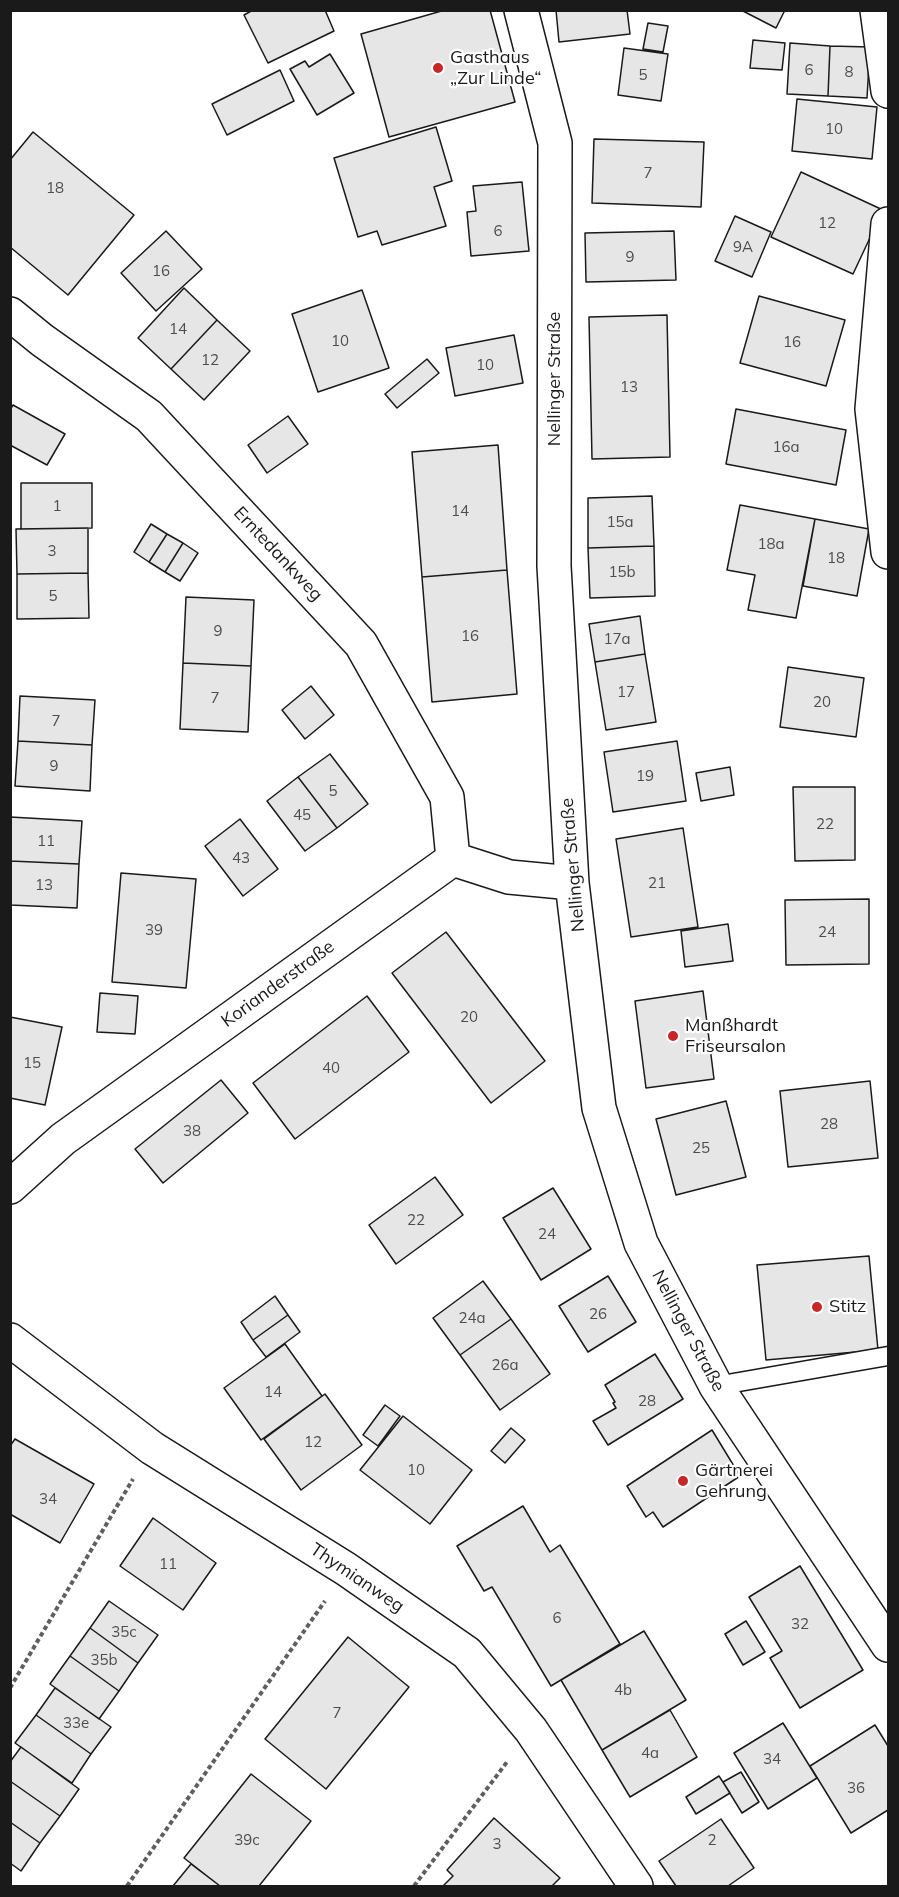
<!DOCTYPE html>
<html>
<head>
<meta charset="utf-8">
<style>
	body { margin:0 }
	#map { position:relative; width:899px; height:1897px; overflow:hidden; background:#fff; font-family:Mulish,sans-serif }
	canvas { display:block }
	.frame { position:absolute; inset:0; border:12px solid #1a1a1a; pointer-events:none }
</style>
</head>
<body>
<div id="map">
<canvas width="899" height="1897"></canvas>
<div class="frame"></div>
</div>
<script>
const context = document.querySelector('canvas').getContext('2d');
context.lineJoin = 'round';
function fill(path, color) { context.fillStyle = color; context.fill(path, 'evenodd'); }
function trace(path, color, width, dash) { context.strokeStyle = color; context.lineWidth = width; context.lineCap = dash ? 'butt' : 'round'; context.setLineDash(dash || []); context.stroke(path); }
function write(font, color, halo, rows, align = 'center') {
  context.font = font + ' Mulish,sans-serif'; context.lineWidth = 4.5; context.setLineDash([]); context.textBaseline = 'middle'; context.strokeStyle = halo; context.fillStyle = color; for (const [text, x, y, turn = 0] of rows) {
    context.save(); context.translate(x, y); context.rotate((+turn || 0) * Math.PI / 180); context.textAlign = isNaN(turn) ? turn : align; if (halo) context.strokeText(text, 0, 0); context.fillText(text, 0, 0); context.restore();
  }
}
const building = new Path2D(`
	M253,10H325L334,31L268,63L244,15Z
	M445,10H490L515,102L389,137L361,34Z
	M556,10H627L630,34L559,42Z
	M741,10H785L776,28Z
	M648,23L668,26L663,52L643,49Z
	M753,40L785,43L782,70L750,68Z
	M790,43L830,46L828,96L787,94Z
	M830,46L870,47L867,98L828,96Z
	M624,48L668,54L661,101L618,95Z
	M330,54L354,93L317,115L290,69L305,61L309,67Z
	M280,70L294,101L227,135L212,104Z
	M797,99L877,107L872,159L792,151Z
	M436,127L452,181L434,187L446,226L382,245L377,231L358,237L334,158Z
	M33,132L134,215L68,295L10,247V160Z
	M594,139L704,142L701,207L592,203Z
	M801,172L883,210L853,274L771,237Z
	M522,182L529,251L471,256L467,212L476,211L473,186Z
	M735,216L771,232L752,277L715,261Z
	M166,231L202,269L156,311L121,273Z
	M674,231L676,280L586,282L585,233Z
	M184,288L217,320L171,369L138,338Z
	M362,290L389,368L318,392L292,314Z
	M759,296L845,320L826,386L740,363Z
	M667,315L670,457L592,459L589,317Z
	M217,320L250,351L204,400L171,369Z
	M514,335L523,383L455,396L446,348Z
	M427,359L439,373L397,408L385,394Z
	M13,405L65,434L47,465L10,445V410Z
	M736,409L846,430L836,485L726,464Z
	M288,416L308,444L267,473L248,445Z
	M498,445L507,570L422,577L412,452Z
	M21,483H92V528L21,529Z
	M652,496L654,546L588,548V498Z
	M740,505L815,519L796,618L748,610L755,575L727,570Z
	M815,519L869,529L857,596L803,586Z
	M151,524L167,534L149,562L134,552Z
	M88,528V573L17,574L16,529Z
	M167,534L183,543L165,572L149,562Z
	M183,543L198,553L180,581L165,572Z
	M654,546L655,596L590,598L588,548Z
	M507,570L517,694L432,702L422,577Z
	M88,573L89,618L17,619V574Z
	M186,597L254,600L251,666L183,663Z
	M640,616L645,654L595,662L589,624Z
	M645,654L656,722L606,730L595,662Z
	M183,663L251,666L248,732L180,729Z
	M788,667L864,678L856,737L780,727Z
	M311,686L334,715L305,739L282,710Z
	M20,696L95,700L92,745L18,741Z
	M18,741L92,745L90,791L15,786Z
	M677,741L686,801L613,812L604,752Z
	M330,754L368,804L337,828L298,777Z
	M730,767L734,795L701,801L696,773Z
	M298,777L337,828L305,851L267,801Z
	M793,787H855V860L795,861Z
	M10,817L82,821L79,864L10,861Z
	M240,819L278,869L243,896L205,846Z
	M683,828L698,927L631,937L616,839Z
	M10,861L79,864L77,908L10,905Z
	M121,873L196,879L186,988L112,982Z
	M869,899V964L786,965L785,900Z
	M728,924L733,961L685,967L681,931Z
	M446,932L545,1061L491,1103L392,973Z
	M703,991L714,1079L646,1088L635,1001Z
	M100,993L138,996L135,1034L97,1032Z
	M367,996L409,1052L295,1139L253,1083Z
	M10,1017L62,1027L45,1105L10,1098Z
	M221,1080L248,1113L163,1183L135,1149Z
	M870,1081L878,1158L788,1167L780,1091Z
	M726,1101L746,1177L676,1195L656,1119Z
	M435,1177L463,1215L396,1264L369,1225Z
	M553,1188L591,1249L541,1280L503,1218Z
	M869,1256L878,1350L766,1360L757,1265Z
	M608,1276L636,1322L588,1352L559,1306Z
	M483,1281L511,1319L460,1355L433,1318Z
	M275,1296L288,1315L253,1340L241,1322Z
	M288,1315L300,1332L266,1357L253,1340Z
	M511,1319L550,1374L500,1410L460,1355Z
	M285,1344L322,1396L261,1440L224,1388Z
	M655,1354L683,1399L608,1445L593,1421L616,1408L613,1403L615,1402L605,1385Z
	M325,1394L362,1445L301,1490L264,1439Z
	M385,1405L400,1416L378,1446L363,1435Z
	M403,1416L472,1470L430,1524L360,1470Z
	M511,1428L525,1440L505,1463L491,1451Z
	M712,1430L740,1476L663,1527L653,1512L646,1517L627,1486Z
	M15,1439L94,1484L60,1543L10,1514V1446Z
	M523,1506L550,1552L560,1545L620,1644L551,1686L492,1587L484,1591L457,1546Z
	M153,1518L216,1563L183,1610L120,1566Z
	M800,1566L863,1670L800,1708L770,1658L782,1651L749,1597Z
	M109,1601L158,1635L138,1663L90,1628Z
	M746,1621L765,1652L743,1665L725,1634Z
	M90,1628L138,1663L119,1691L70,1656Z
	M644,1631L686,1700L602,1750L561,1680Z
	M348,1637L409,1687L326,1789L265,1739Z
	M70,1656L119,1691L99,1719L50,1684Z
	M55,1688L111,1727L91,1754L36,1715Z
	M670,1710L697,1757L630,1797L602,1750Z
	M36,1715L91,1754L72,1783L15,1743Z
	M783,1723L817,1778L768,1809L734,1753Z
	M875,1725L888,1746V1810L851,1833L810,1766Z
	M21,1747L79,1789L60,1816L10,1781V1762Z
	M741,1772L759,1802L742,1813L723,1782Z
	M251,1774L311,1821L259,1886H220L184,1858Z
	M719,1776L730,1793L696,1814L686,1797Z
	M10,1781L60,1816L40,1843L10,1822Z
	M494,1818L560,1878L552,1886H443L453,1876L447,1870Z
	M721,1819L754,1868L728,1886H676L659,1861Z
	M10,1822L40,1843L21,1871L10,1863Z
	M191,1864L220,1886H173Z`);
fill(building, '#e6e6e6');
trace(building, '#1a1a1a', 1.5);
const service = new Path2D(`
	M716,1386L888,1356`);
const minor = new Path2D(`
	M521,10L555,143L554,566L572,883L599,1108L641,1243L716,1386L888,1645
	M877,10L888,91
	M888,224L872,409L888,552
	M10,314L42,340L149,416L361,644L447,797L453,859
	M10,1187L63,1139L453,859L509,877L572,883
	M10,1340L152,1448L346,1569L467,1653L531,1730L636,1886`);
trace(service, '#1a1a1a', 21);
trace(minor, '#1a1a1a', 36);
trace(new Path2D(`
	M10,1688L133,1479
	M127,1886L325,1601
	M414,1886L507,1762`), '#5f5f5f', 4, [4.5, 3]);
trace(service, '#fff', 18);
trace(minor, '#fff', 33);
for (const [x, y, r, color] of [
	[438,68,6,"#c62828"],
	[673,1036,6,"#c62828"],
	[817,1307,6,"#c62828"],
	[683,1481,6,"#c62828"]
]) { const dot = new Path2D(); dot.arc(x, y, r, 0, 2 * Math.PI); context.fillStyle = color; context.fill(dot); trace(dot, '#fff', 2); }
write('15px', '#4d4d4d', null, [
	["6",809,70],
	["8",849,72],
	["5",643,75],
	["10",834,129],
	["7",648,173],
	["18",55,188],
	["12",827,223],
	["6",498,231],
	["9A",743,247],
	["9",630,257],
	["16",161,271],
	["14",178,329],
	["10",340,341],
	["16",792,342],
	["12",210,360],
	["10",485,365],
	["13",629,387],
	["16a",786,447],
	["1",57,506],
	["14",460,511],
	["15a",620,522],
	["18a",771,544],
	["3",52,551],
	["18",836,558],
	["15b",622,572],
	["5",53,596],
	["9",218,631],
	["16",470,636],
	["17a",617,639],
	["17",626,692],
	["7",215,698],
	["20",822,702],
	["7",56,721],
	["9",54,766],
	["19",645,776],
	["5",333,791],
	["45",302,815],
	["22",825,824],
	["11",46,841],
	["43",241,858],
	["21",657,883],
	["13",44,885],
	["39",154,930],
	["24",827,932],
	["20",469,1017],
	["15",32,1063],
	["40",331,1068],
	["28",829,1124],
	["38",192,1131],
	["25",701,1148],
	["22",416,1220],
	["24",547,1234],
	["26",598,1314],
	["24a",472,1318],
	["26a",505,1365],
	["14",273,1392],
	["28",647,1401],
	["12",313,1442],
	["10",416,1470],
	["34",48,1499],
	["11",168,1564],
	["6",557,1618],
	["32",800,1624],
	["35c",124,1632],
	["35b",104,1660],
	["4b",623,1690],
	["7",337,1713],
	["33e",76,1723],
	["4a",650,1753],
	["34",772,1759],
	["36",856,1788],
	["39c",247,1840],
	["2",712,1840],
	["3",497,1844]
]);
write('18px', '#1a1a1a', '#fff', [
	["Gasthaus",450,58],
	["„Zur Linde“",450,79],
	["Manßhardt",685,1026],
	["Friseursalon",685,1047],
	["Stitz",829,1307],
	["Gärtnerei",695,1471],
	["Gehrung",695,1492]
], 'left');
write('18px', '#1a1a1a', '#fff', [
	["Nellinger Straße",555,379,-90],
	["Erntedankweg",278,554,47],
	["Nellinger Straße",573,865,-95],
	["Korianderstraße",278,984,-36],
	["Nellinger Straße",688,1331,62],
	["Thymianweg",357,1578,34]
]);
</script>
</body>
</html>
